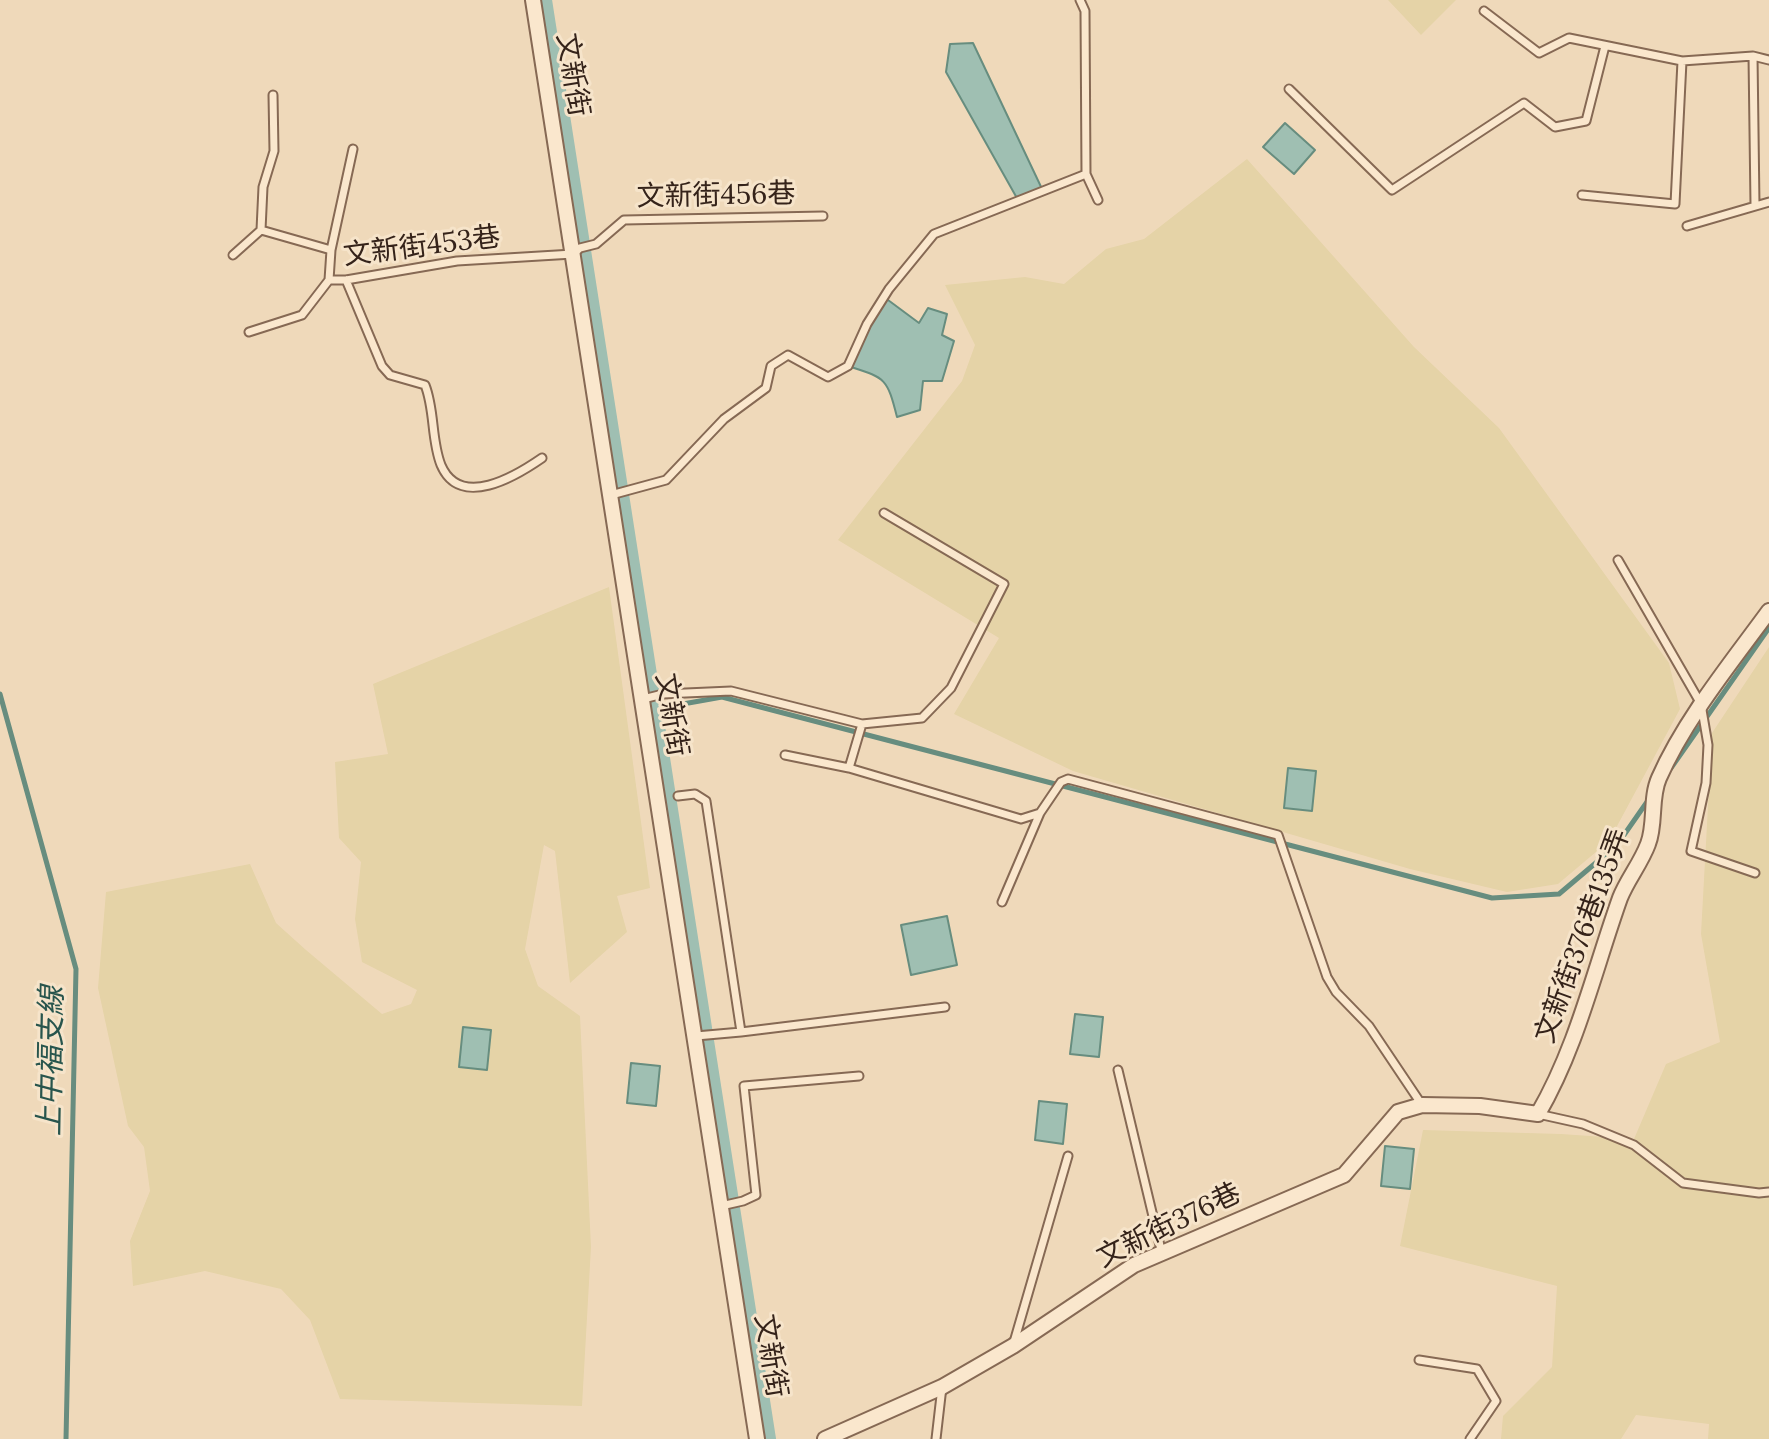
<!DOCTYPE html>
<html>
<head>
<meta charset="utf-8">
<style>
	body { margin:0 }
	canvas { display:block; background:#efd9ba }
</style>
</head>
<body>
<canvas width="1769" height="1439"></canvas>
<script>
const context = document.querySelector('canvas').getContext('2d');
context.lineJoin = 'round';
function fill(path, color) { context.fillStyle = color; context.fill(path, 'evenodd'); }
function trace(path, color, width, dash) { context.strokeStyle = color; context.lineWidth = width; context.lineCap = dash ? 'butt' : 'round'; context.setLineDash(dash || []); context.stroke(path); }
function write(font, color, halo, rows, align = 'center') {
  context.font = font + ' Lora,"Noto Sans TC",serif'; context.lineWidth = 6; context.setLineDash([]); context.textBaseline = 'middle'; context.strokeStyle = halo; context.fillStyle = color; for (const [text, x, y, turn = 0] of rows) {
    context.save(); context.translate(x, y); context.rotate((+turn || 0) * Math.PI / 180); context.textAlign = isNaN(turn) ? turn : align; if (halo) context.strokeText(text, 0, 0); context.fillText(text, 0, 0); context.restore();
  }
}
fill(new Path2D(`
	M1388,0H1456L1421,35Z
	M1247,159L1414,347L1499,428L1669,663L1680,709L1609,841L1558,884L1507,892L1410,869L1073,771L954,714L999,638L838,540L962,381L975,345L945,285L1025,277L1064,284L1106,249L1144,239Z
	M609,587L650,888L617,896L627,932L570,983L555,851L544,845L525,949L538,986L580,1016L591,1247L582,1406L340,1399L310,1320L281,1289L205,1271L133,1286L130,1241L150,1191L144,1147L128,1126L98,988L106,892L250,864L276,923L306,950L382,1014L411,1004L417,990L362,962L355,919L361,862L339,838L335,762L388,754L373,684Z
	M1769,647V1439H1708L1709,1424L1636,1415L1621,1439H1501L1503,1416L1552,1367L1557,1286L1400,1246L1423,1130L1561,1134L1634,1139L1666,1064L1720,1042L1701,934L1712,733Z`), '#e5d3a7');
const water = new Path2D(`
	M973,43L1043,191L1018,200L946,72L950,44Z
	M1285,123L1315,150L1294,174L1263,147Z
	M884,297L919,323L928,308L947,314L942,335L954,341L942,381H923L920,410L897,417C887,377 885,378 848,366Z
	M1288,768L1316,771L1312,811L1284,808Z
	M947,916L957,965L911,975L901,925Z
	M1075,1014L1103,1017L1099,1057L1070,1054Z
	M463,1027L491,1030L487,1070L459,1067Z
	M631,1063L660,1066L656,1106L627,1103Z
	M1039,1101L1067,1104L1063,1144L1035,1140Z
	M1385,1146L1414,1149L1410,1189L1381,1186Z`);
fill(water, '#9fbfb2');
trace(water, '#678d7f', 2);
trace(new Path2D(`
	M0,694L76,969L66,1439
	M655,709L722,697L1492,898L1559,894L1617,845L1649,799
	M1671,768L1769,628`), '#678d7f', 5);
trace(new Path2D(`
	M544,0L768,1439`), '#9fbfb2', 16);
const service = new Path2D(`
	M1080,0L1085,11L1086,174L1098,200
	M1484,11L1539,53L1569,38L1682,61L1753,56L1769,60
	M1753,56L1755,205
	M1289,89L1392,190L1524,103L1555,127L1586,121L1605,46
	M273,95L274,151L263,187L261,230L331,250
	M1582,195L1675,204L1682,61
	M1687,226L1769,202
	M233,255L261,230
	M329,280L331,250L353,149
	M346,280L382,366L390,375L425,385C435,410 431,440 441,465C460,510 516,476 542,458
	M249,332L302,315L329,280H346L457,261L573,254L580,248L596,244L624,220L823,216
	M611,495L666,480L724,419L766,388L771,366L788,355L828,377L848,366L867,324L889,289L934,234L1086,174
	M1618,560L1701,704L1708,745L1706,783L1691,851L1755,873
	M643,699L663,694L731,691L862,724L922,718L951,688L1004,584L884,513
	M785,755L849,768L1021,819L1040,813L1061,782L1068,779L1278,835L1327,977L1336,992L1369,1026L1422,1105
	M849,768L862,724
	M678,796L695,794L706,801L741,1032L945,1007
	M1002,902L1040,813
	M696,1036L741,1032
	M1118,1070L1162,1254
	M1538,1114L1583,1124L1634,1145L1683,1183L1759,1193L1769,1192
	M721,1206L743,1201L756,1195L744,1086L859,1076
	M1014,1342L1068,1156
	M1419,1360L1477,1369L1496,1401L1470,1439
	M936,1439L942,1387`);
const minor = new Path2D(`
	M533,0L757,1439
	M825,1439L942,1387L1013,1346L1134,1265L1344,1175L1398,1112L1422,1105L1480,1106L1538,1114C1577,1047 1594,971 1620,898C1627,880 1641,863 1648,844C1656,824 1650,798 1659,778C1685,719 1731,663 1769,611`);
trace(service, '#866954', 11);
trace(minor, '#866954', 18);
trace(service, '#fae7cd', 7);
trace(minor, '#fae7cd', 14);
write('28px', '#35231a', '#f6e4ca', [
	["文新街",572,75,81],
	["文新街456巷",716,196,-1],
	["文新街453巷",422,247,-7],
	["文新街",671,715,81],
	["文新街376巷135弄",1583,936,-70],
	["文新街376巷",1169,1226,-26],
	["文新街",770,1356,81]
]);
write('italic 30px', '#28554d', '#f6e4ca', [
	["上中福支線",52,1061,-89]
]);
</script>
</body>
</html>
